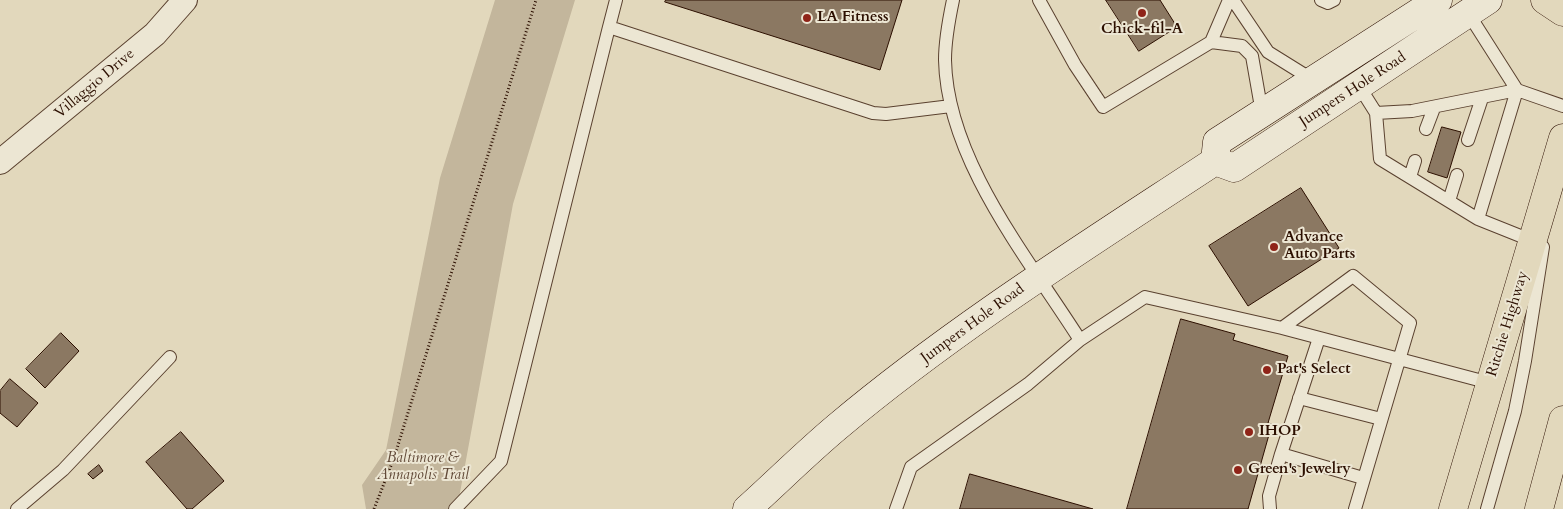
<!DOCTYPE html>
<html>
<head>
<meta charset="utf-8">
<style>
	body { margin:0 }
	canvas { display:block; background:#e2d8bc }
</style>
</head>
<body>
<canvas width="1563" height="509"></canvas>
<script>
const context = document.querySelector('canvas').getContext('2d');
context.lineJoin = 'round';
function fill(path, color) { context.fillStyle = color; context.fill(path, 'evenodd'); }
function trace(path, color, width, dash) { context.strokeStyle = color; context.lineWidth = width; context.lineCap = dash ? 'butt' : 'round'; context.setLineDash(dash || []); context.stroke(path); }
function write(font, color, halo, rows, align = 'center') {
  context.font = font + ' Cardo,serif'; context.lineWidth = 4; context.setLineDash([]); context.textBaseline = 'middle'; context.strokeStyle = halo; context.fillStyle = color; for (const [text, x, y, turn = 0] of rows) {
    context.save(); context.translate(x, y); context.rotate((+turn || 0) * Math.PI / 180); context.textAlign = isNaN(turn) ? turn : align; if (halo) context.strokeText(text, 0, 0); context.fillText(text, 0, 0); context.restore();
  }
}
fill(new Path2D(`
	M495,0H575L513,204L457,509H366L362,485L386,450L440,178Z`), '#c3b69c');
const building = new Path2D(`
	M666,0H902L880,70L665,2Z
	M1106,0H1160L1177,27L1139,51Z
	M1442,127L1461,132L1447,178L1428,172Z
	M1301,188L1339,248L1248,306L1209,246Z
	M1181,319L1235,334L1233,340L1288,356L1268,423L1272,424L1248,509H1127Z
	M61,333L79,351L45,388L26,369Z
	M10,379L38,403L17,427L0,413V391Z
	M181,432L224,481L192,509H187L146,462Z
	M99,465L103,471L93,479L88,474Z
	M970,474L1093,509H960Z`);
fill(building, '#8b7862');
trace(building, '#2c0f00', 1);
const lane = new Path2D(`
	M953,0C949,19 945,41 945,60C947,160 1028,258 1080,340L1145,297L1282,328L1490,383
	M1039,0L1075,65L1103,107L1211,42L1242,46L1252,56L1262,113
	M1233,0L1268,52L1313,80
	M1321,0L1328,3L1334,0
	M1468,13L1517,90L1563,106
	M609,27L616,0
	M1211,42L1229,0
	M1359,86L1376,113L1380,159L1478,219L1533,241
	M1376,113L1412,111L1517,90
	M1426,129L1434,108
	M1468,140L1482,98
	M1410,177L1415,161
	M1449,201L1457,175
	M1478,219L1517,90
	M1282,328L1353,276L1410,323L1355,509
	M1299,398L1381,419
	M1281,454L1363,478
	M17,509L63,470L170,357
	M455,509L501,461L609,27L873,113L886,114L951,106
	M896,509L911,467L1028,384L1080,340
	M1270,509L1269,496L1281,454L1319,338
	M1487,509L1515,411L1525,361L1543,247`);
const street = new Path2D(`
	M0,162L155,34L185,0`);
const secondary = new Path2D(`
	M1215,161L1234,168L1488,0
	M1215,161L1217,142L1438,0
	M747,509C777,482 806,453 837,427C955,328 1086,246 1215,161`);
const primary = new Path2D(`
	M1545,0L1563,12
	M1453,509L1563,138
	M1539,509L1563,420`);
trace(lane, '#5a412f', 14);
trace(street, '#5a412f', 26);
trace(secondary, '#2c0f00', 29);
trace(primary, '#2c0f00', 29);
trace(new Path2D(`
	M374,509L394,458L536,0`), '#2c0f00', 3, [1, 2.5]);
trace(lane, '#ece6d3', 12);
trace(street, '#ece6d3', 24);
trace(secondary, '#ece6d3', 28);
trace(primary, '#e2d8bc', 28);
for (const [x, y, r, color] of [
	[1142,13,5,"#8f2418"],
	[807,18,5,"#8f2418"],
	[1274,247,5,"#8f2418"],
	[1267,370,5,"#8f2418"],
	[1249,432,5,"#8f2418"],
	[1238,470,5,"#8f2418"]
]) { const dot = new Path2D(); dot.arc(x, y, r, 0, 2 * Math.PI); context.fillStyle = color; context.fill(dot); trace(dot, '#ece6d3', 2); }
write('bold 15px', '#2c0f00', '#ece6d3', [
	["LA Fitness",817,18],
	["Chick-fil-A",1142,30,"center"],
	["Advance",1284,238],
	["Auto Parts",1284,255],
	["Pat's Select",1277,370],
	["IHOP",1259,432],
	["Green's Jewelry",1248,470]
], 'left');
write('15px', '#2c0f00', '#ece6d3', [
	["Villaggio Drive",95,84,-40],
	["Jumpers Hole Road",1353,90,-33],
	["Jumpers Hole Road",973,324,-36],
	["Ritchie Highway",1508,324,-73]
]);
write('italic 15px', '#614937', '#ece6d3', [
	["Baltimore &",423,459],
	["Annapolis Trail",423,476]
]);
</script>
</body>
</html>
